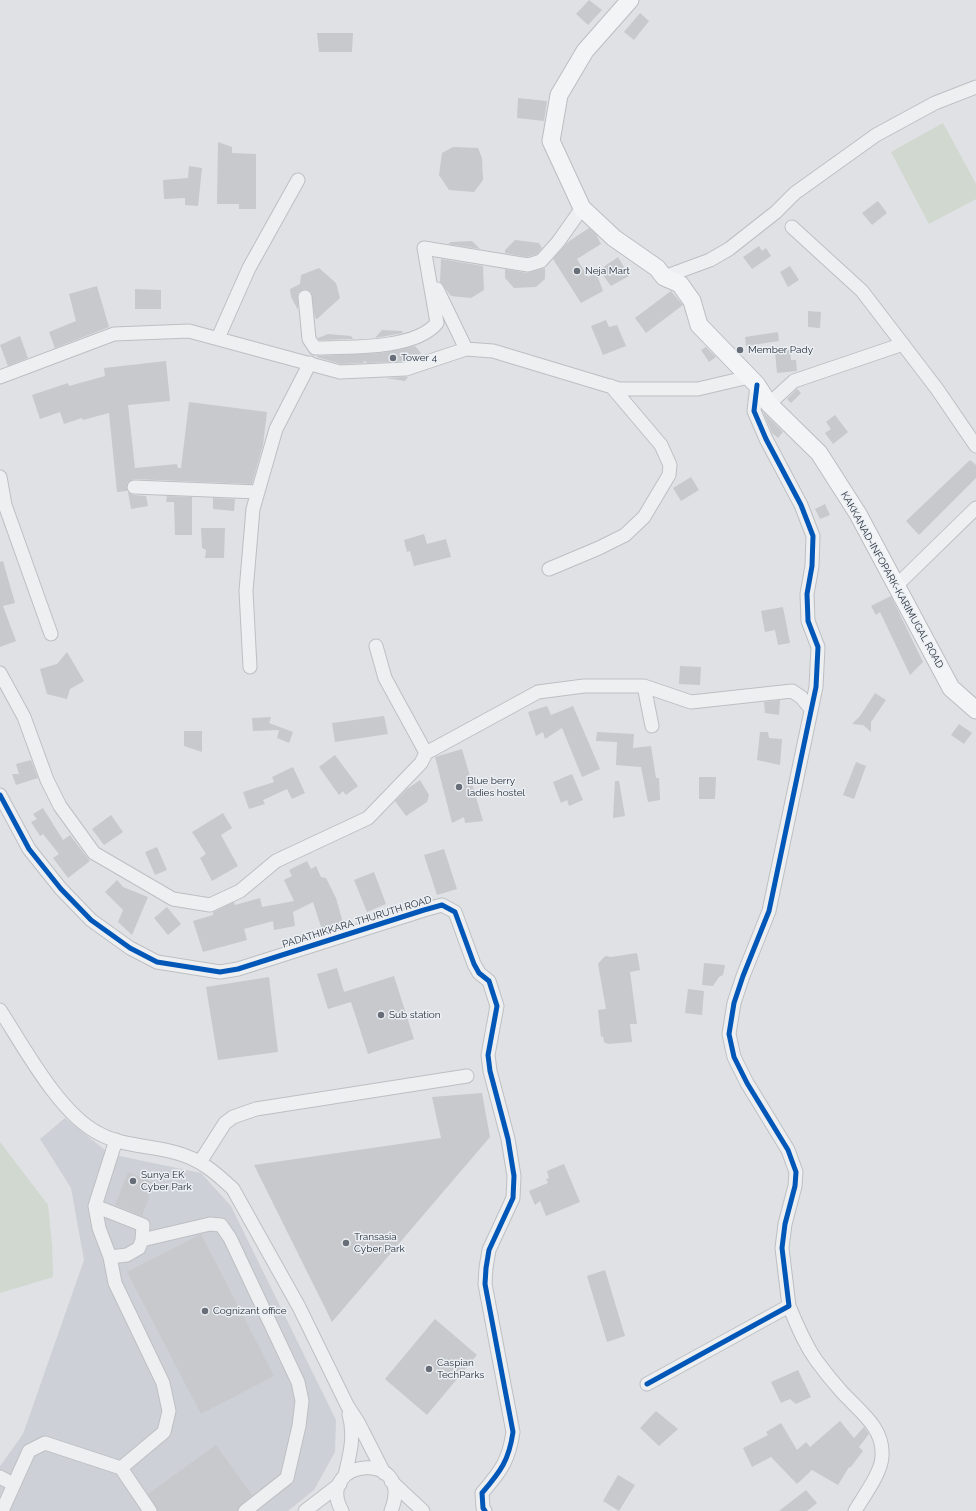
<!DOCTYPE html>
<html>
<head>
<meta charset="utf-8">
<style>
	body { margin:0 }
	canvas { display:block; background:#dfe1e4 }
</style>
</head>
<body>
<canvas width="976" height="1511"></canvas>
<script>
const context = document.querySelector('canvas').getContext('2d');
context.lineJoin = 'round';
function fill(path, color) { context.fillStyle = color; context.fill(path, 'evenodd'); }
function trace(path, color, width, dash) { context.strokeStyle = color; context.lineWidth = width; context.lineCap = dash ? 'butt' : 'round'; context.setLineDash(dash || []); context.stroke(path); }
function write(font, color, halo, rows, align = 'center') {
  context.font = font + ' Raleway,sans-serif'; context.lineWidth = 3; context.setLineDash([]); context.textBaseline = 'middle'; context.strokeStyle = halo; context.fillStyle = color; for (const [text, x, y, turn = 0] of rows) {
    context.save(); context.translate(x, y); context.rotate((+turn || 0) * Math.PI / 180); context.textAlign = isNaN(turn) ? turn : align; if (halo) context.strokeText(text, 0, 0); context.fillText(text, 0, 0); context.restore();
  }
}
fill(new Path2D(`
	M65,1118L110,1154L201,1173L231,1206L336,1420L335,1452L314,1490L288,1511H0V1466L23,1434L84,1260L71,1188L40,1139Z`), '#cdd1d7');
fill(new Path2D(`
	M943,123L976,184V199L929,224L891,152Z
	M0,1142L48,1205L52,1245L53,1277L0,1293Z`), '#d0d8cf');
fill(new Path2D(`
	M589,0L602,10L588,25L576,14Z
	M640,13L649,21L634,40L624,32Z
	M317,33H353L352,52H319Z
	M518,98L547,101L544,121L517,118Z
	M218,142L232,147V153L256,154V209H239V204H217Z
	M453,147L478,148L482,158L483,180L474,192L449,190L439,175L442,153Z
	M189,166L202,168L198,206L185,205V198L164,199L163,180L188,178Z
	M878,201L887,213L872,225L862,213Z
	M589,228L596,234L601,244L577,259L588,277L596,272L603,291L581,303L553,259L568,242Z
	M515,240L539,243L542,248L537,254L527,257L505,253V250Z
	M472,241L480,249L448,244L451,242Z
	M759,246L762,251L766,248L771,256L752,269L743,257Z
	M618,257L629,276L611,286L599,270Z
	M441,259L483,266L484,290L471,298L451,296L440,282Z
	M790,266L799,280L788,287L780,272Z
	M319,268L336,283L340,298L317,319L315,318L311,292L304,289L298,293V310L291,297L290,289L300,284L301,275Z
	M545,268V279L536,287L514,288L505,278V269L527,273Z
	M97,286L109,327L55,348L49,332L76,321L69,294Z
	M135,289L161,290V309H135Z
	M671,291L683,305L646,333L635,318Z
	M808,311L821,312L820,328L808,327Z
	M606,320L609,327L617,325L626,346L603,355L591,326Z
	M382,330L402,331L403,333L375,338Z
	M778,332L779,341L746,346L745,337Z
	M328,334L351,336L353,339L319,340L318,338Z
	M20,336L28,358L8,366L0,345Z
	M415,346L421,353L419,356L405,361L367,363L365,361L363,363L341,364L317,357V356L381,353Z
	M706,347L716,357L709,362L701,350Z
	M790,350L791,360H796L797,371L777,373L775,352Z
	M166,361L170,401L128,405L135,468L177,464L178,468H181L189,402L267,412L263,445L252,484L134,479L127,483V491L117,492L109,413L83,420L82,418L64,424L60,412L40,419L32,395L68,383L69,386L105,376L104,368Z
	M406,377H408L405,381L386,378Z
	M797,389L801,393L791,403L787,399Z
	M763,412L783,432L778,438L772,433Z
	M835,415L848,432L833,444L825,433L831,429L826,422Z
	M970,460L976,465V478L919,535L906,521Z
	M691,477L699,490L681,501L673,488Z
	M128,492L133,495L146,496L148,506L131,509Z
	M167,496L192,497V535H175L174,502H166Z
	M213,498L235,499L234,511L213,509Z
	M825,504L830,515L820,519L815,509Z
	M201,528H225L224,558H205L206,550L202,548Z
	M424,534L427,544L446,539L451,557L414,566L410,551L407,552L404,540Z
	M3,561L15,603L3,606L16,641L0,647V562Z
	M891,596L923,662L910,675L880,612L876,615L871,606Z
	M783,607L790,643L778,645L775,630L765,632L761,611Z
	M67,652L84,681L70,689L67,699L47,694L40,669L57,664Z
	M680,666L701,667L700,685L679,684Z
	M875,693L886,700L871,722V732L863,725L852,724L860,716Z
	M780,700L779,715L765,713L764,702Z
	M547,706L551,715L573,706L600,769L582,777L562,728L545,739L543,732L536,736L528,712Z
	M384,716L388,734L335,742L332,723Z
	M271,717L269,723L293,732L289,743L277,738L279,730L253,731L252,718Z
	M959,724L972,733L964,744L951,735Z
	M184,731H202V752L184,746Z
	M597,732L634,734L633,748L651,746L656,778H659L660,800L648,802L641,767L616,765L617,742L596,741Z
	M760,732H768L769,738L782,739L780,765L757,760Z
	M462,749L483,821L465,823L464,817L452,823L435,757Z
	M335,755L358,786L346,795L343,791L339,795L319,767Z
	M31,760L38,778L16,785L12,774H19L16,764Z
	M856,762L866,766L854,799L843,795Z
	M293,767L305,793L292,799L287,789L263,800L265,804L249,809L243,792L274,782L272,777Z
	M572,774L583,800L569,806L567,800L561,803L553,782Z
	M699,777H716L715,799H699Z
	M420,780L429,795L427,802L406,816L395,801L407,789Z
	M615,781H619L625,816L613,818Z
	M43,808L63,840L70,835L90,861L68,878L53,858L59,854L43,834L40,836L31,822L37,819L33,814Z
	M223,813L232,828L221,835L238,866L212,881L200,858L206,854L192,832Z
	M111,815L123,832L104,845L92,829Z
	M157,847L167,870L155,875L145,852Z
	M444,849L457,889L437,895L424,855Z
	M307,861L311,869L316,866L321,877L326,878L336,898L343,923L322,930L313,902L293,912L295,926L274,930L273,921L244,929L247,940L203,952L193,921L213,915V912L234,902L235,905L260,898L262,907L294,901L284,880L292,876L289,870Z
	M374,872L386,904L367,912L354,880Z
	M117,880L123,887L148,897L132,935L118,922L123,910L105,892Z
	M167,907L181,924L168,935L154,918Z
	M637,953L640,970L630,972L637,1024H630L632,1042L608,1044L604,1042L603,1036L601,1037L598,1010L606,1009L598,964L603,958L606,956L611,957Z
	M704,963L725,965L723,975L719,977L713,986L702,985Z
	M337,968L344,992L394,976L414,1039L368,1054L351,1002L328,1009L317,974Z
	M269,977L278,1052L218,1060L206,987Z
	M688,989L704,991L702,1015L685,1013Z
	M482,1093L490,1137L332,1322L254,1165L441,1138L432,1097Z
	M564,1164L580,1202L546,1216L540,1201L535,1205L529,1191L548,1183L546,1179L549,1178L547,1171Z
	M128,1172L154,1183L142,1216L115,1205Z
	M201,1234L274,1376L201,1414L127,1272Z
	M605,1270L625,1336L607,1342L587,1276Z
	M435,1319L477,1355L427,1415L385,1379Z
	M798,1370L811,1397L796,1404L790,1399L781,1403L771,1382Z
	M656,1411L678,1429L659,1446L640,1428Z
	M840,1421L854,1438L864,1427L869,1434L859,1447L863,1451L850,1468L849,1467L838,1485L812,1470L797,1484L771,1457L752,1467L743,1448L768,1435L766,1432L781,1423L797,1450L806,1442L810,1447Z
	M216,1445L252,1495L240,1505L237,1511H158L148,1494Z
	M618,1475L635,1485L619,1511L603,1501Z
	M806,1490L817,1503L807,1511H779Z`), '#c7c9cc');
const minor = new Path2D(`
	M792,227L862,291L937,389L976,446
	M664,277L710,260L729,249L776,212L795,193L876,135L935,103L976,87
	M437,289L466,349
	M305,297L309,339L315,348C348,347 415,350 437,323L424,248L528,265L541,261L558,242L582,208
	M218,338L249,268L298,180
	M0,377L114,334L189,331L340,372L406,369L466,349L493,351L619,389H698L749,377
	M769,404L794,381L903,344
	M0,477L5,505L51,634
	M134,487L258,492
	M549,569L599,548L625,535L644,517L669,475L670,465L661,445L611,386
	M897,585L976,508
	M376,646L385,678L426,753
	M250,667L246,591L253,509L276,429L310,363
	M0,673L24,717L47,780L60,806L94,853L173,899L210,905L240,891L276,861L368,818L421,763L426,753L538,692L584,686H644L652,726
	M644,686L691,702L792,691L801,697L811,709
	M0,795L29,849L61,889L91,920L130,948L157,962L220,972L238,969L424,910L442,905L455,912L474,964L479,973L489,981L497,1006L488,1055L490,1071L508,1139L514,1176L513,1198L489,1250L486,1268L485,1284L513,1432C509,1460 501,1471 482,1493L483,1508L485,1511
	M0,1010C24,1047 59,1113 98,1133C123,1147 151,1145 177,1153C200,1159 216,1173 233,1189L299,1307L347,1405L358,1422L384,1473
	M200,1162L225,1123L233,1117L256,1109L467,1076
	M95,1206L143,1225L142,1240L139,1248L127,1255L110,1257L99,1228L95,1206L116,1140
	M142,1240L210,1224L221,1225L230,1238L298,1382L302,1401L299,1426L287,1478L245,1511
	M789,1306C797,1325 804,1343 816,1360C824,1371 833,1382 841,1391C859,1411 884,1427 882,1456C882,1472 863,1497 855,1511
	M647,1384L789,1306L782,1248L785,1224L795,1186L796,1172L788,1150L747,1083L734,1057L729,1034L734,1003L743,976L769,911L816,687L818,647L808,621L807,594L812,566L813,536L801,505L766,439L754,411L757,385
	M121,1468L150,1511
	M345,1475C350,1454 355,1436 349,1414
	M0,1477L13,1484
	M391,1481L423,1511
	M2,1511L29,1451L45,1443L121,1468L164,1432L169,1411L163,1383L115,1283L110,1257
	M305,1511L340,1484
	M342,1511C313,1459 416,1448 391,1511`);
const major = new Path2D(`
	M630,0L585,51L559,95L551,141L582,208L614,238L657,268L664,277L680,284L692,301L699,325L757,385L769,404L819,453L858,514L951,688L976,710`);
trace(minor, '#bdbfc2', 15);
trace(major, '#bbbec1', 19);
trace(minor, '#eeeff1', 13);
trace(major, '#f3f4f5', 17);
trace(new Path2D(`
	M0,795L29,849L61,889L91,920L130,948L157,962L220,972L238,969L424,910L442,905L455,912L474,964L479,973L489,981L497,1006L488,1055L490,1071L508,1139L514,1176L513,1198L489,1250L486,1268L485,1284L513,1432C509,1460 501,1471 482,1493L483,1508L485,1511
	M647,1384L789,1306L782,1248L785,1224L795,1186L796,1172L788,1150L747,1083L734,1057L729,1034L734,1003L743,976L769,911L816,687L818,647L808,621L807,594L812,566L813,536L801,505L766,439L754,411L757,385`), '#0057b8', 5);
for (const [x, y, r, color] of [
	[577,271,4,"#676e77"],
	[740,350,4,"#676e77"],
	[393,358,4,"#676e77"],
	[459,787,4,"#676e77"],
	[381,1015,4,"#676e77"],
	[133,1181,4,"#676e77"],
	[346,1243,4,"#676e77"],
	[205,1311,4,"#676e77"],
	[429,1369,4,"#676e77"]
]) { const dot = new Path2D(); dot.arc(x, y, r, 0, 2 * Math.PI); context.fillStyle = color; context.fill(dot); trace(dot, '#ecf0f4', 1.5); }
write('10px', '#27303c', '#ecf0f4', [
	["Neja Mart",585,271],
	["Member Pady",748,350],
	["Tower 4",401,358],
	["Blue berry",467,781],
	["ladies hostel",467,793],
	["Sub station",389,1015],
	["Sunya EK",141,1175],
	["Cyber Park",141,1187],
	["Transasia",354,1237],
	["Cyber Park",354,1249],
	["Cognizant office",213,1311],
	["Caspian",437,1363],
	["TechParks",437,1375]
], 'left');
write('10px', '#27303c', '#ecf0f4', [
	["KAKKANAD-INFOPARK-KARIMUGAL ROAD",892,580,61],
	["PADATHIKKARA THURUTH ROAD",357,922,-17]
]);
</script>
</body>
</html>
